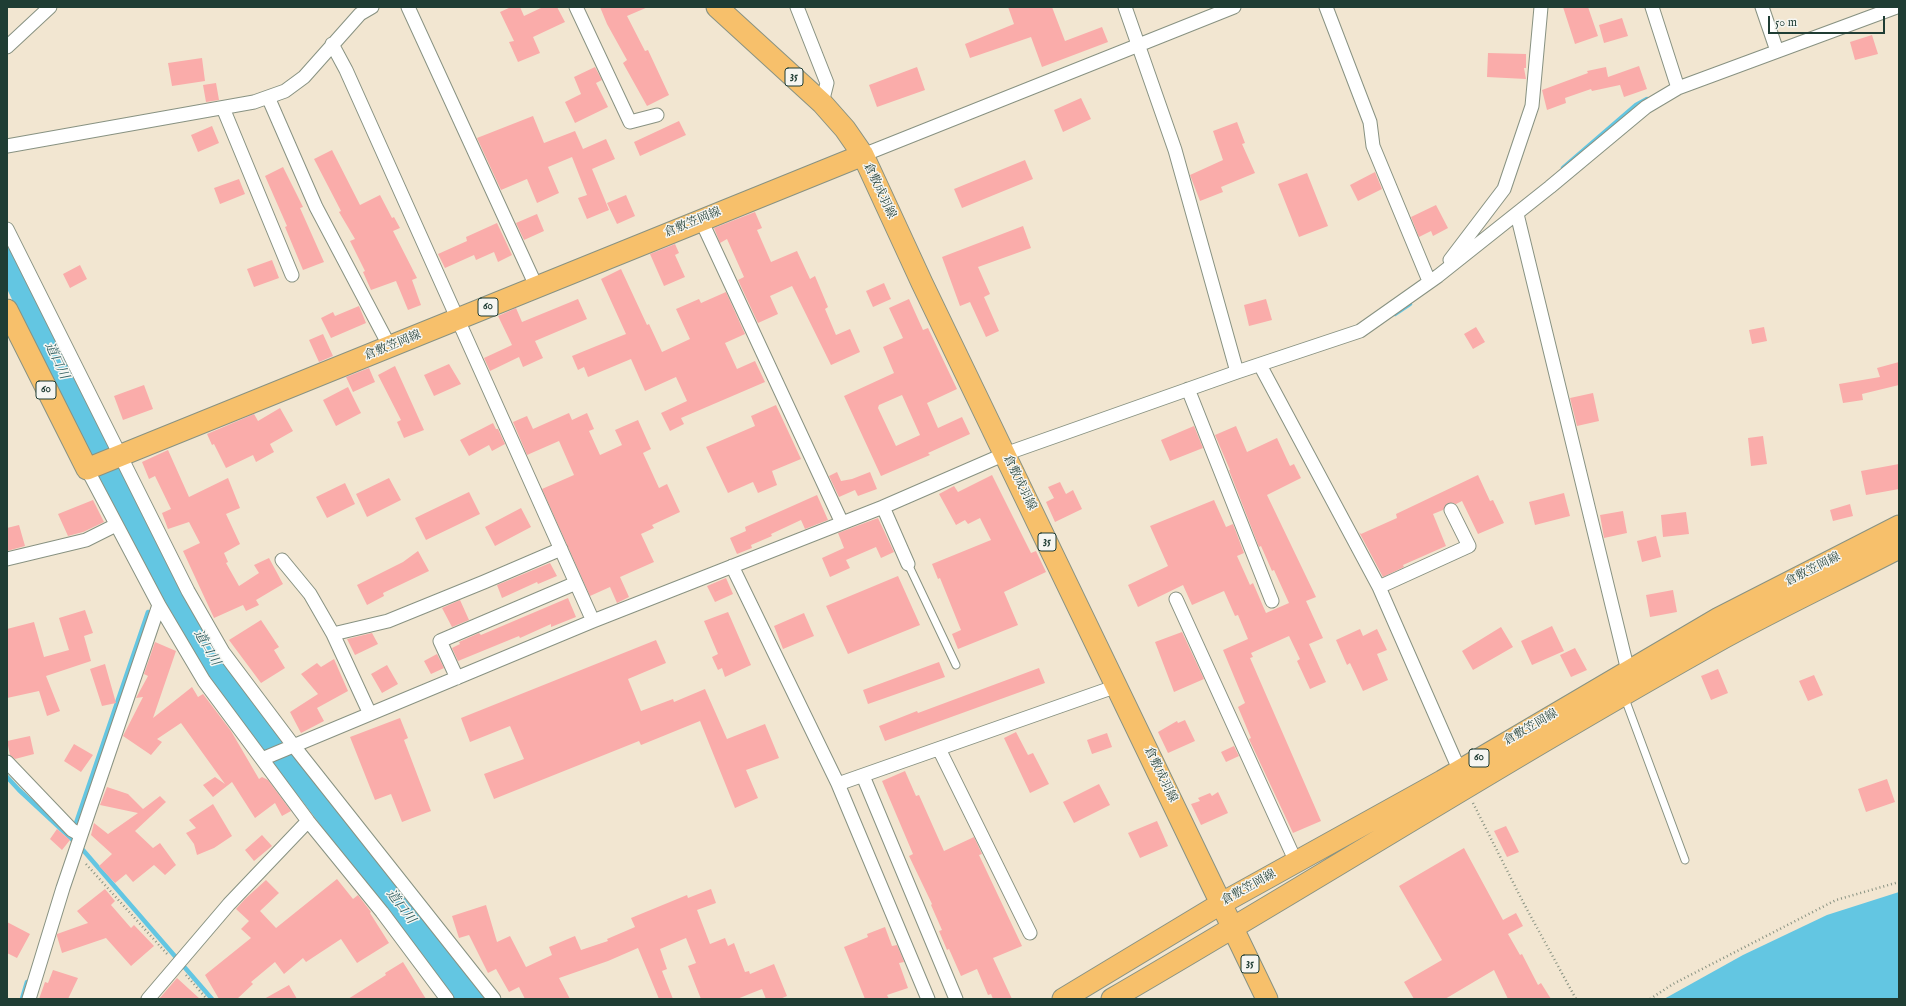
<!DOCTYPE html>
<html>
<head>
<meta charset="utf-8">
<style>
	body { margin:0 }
	#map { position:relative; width:1906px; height:1006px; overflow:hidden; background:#f2e6d1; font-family:"IM FELL English",serif }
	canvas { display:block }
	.frame { position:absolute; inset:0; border:8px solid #1f3d34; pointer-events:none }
	.scale { position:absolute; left:1768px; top:16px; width:117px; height:18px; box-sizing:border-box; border:2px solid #1f3d34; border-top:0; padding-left:5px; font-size:12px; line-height:14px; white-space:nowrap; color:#1f3d34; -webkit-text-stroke:3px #f6f6f2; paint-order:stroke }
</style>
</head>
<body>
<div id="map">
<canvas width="1906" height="1006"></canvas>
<div class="frame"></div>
<div class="scale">50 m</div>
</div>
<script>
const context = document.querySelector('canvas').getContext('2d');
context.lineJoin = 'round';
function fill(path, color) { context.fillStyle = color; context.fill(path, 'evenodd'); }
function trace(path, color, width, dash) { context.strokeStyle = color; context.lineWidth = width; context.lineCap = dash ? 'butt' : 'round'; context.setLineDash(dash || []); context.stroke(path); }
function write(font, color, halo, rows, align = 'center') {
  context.font = font + ' "IM FELL English","Noto Serif JP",serif'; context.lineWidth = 3; context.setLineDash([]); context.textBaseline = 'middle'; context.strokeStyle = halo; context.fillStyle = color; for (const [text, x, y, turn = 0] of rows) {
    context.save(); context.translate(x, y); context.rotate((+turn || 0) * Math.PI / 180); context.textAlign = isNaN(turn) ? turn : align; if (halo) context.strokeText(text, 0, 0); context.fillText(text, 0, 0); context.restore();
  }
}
fill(new Path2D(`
	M1899,892V999H1664L1743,955L1827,915Z`), '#63c6e2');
trace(new Path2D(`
	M1563,168L1636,105L1647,99
	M1395,314L1410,304
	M160,591L170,586
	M7,777L19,790L75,842
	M75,826L148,612
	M83,850L212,999
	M22,999L27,982`), '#63c6e2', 4.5);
trace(new Path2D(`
	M7,256L114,482L170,586L247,718L310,788L470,999`), '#63c6e2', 28);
fill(new Path2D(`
	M511,7H520L524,16L543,7H557L565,22L533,37L540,53L518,62L509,42L514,41L500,12Z
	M600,7H648L627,16L645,51L648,50L669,95L647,106L623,63L627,60L607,24Z
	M1008,7H1052L1065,41L1102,27L1108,42L1042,67L1031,37L970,58L965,44L1014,24Z
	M1563,7H1588L1598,36L1575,44Z
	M1622,18L1628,36L1604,43L1599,25Z
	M1872,35L1878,54L1855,60L1850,42Z
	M1488,53L1526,54V68H1524L1526,79L1487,77Z
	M202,58L205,81L172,86L168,63Z
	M1639,66L1647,89L1624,97L1620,85L1592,91L1591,89L1565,98L1566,103L1547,110L1542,90L1588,73L1587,71L1606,67L1608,77Z
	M595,67L602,80L596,83L608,107L575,123L565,102L581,94L574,77Z
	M917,67L925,90L877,107L869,85Z
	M216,83L219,100L206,102L203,85Z
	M1081,98L1091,119L1063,132L1054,110Z
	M533,116L544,143L575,131L583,149L606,139L615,159L592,169L609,210L587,219L578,198L587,195L572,157L548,167L559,193L537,203L527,179L501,190L477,138Z
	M679,121L686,135L640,156L634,142Z
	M1237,122L1245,143L1242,144L1255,173L1221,187L1223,192L1200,201L1190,175L1223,160L1213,131Z
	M212,126L219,143L198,152L191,135Z
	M332,150L360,205L380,195L392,218L394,217L400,228L393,231L417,278L412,280L421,305L408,310L396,281L371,290L363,272L365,271L350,241L355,239L339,212L341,211L314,159Z
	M1025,160L1033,179L962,208L954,189Z
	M283,167L303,207L300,208L324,262L303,270L285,227L287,226L265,176Z
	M1375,172L1382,189L1358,201L1350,185Z
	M1307,173L1328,226L1299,237L1278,184Z
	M239,179L245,194L220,204L214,188Z
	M626,195L635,216L617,224L607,203Z
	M1436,205L1448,228L1433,236L1431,231L1419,237L1411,217Z
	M755,212L762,228L757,230L771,262L797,251L810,279L815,276L828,307L825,309L836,335L850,329L860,352L831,365L792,286L770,296L778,314L758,323L738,280L744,277L727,239L720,243L714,228Z
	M537,214L544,231L524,240L516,223Z
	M497,223L512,255L498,262L494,252L476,260L474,255L445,268L438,254L467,241L466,237Z
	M1023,226L1031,248L978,267L990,294L984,297L999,331L986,337L970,302L960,306L942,257Z
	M675,244L679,253L675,255L685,277L664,286L650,254Z
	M272,260L279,278L254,287L247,269Z
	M80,265L87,279L70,288L63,274Z
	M621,269L647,325L649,324L662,352L690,339L676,309L699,299L701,303L726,292L745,334L725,343L737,369L755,361L765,382L681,418L684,424L670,431L661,413L687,401L676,377L645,391L631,359L588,377L584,367L578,370L572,356L626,334L601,279Z
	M884,283L891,299L873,307L866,291Z
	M578,299L587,319L535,341L543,358L523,367L519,357L490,371L484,358L512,345L498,316L516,308L522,322Z
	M909,299L923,330L928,328L957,389L927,403L938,428L962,417L970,434L928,453L930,455L881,476L844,396L894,373L883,347L903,338L889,308ZM902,395L920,435L896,446L878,408L879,405Z
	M1266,299L1272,320L1249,326L1244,305Z
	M359,306L366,323L331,338L321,318L333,312L335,316Z
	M1476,327L1485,342L1473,349L1464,334Z
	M1764,327L1767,341L1752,344L1749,330Z
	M323,334L333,356L319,362L309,340Z
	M1899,362V385L1862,394L1863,400L1843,403L1839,384L1880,377L1877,368Z
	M449,364L461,384L434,396L424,375Z
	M395,366L424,430L404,438L397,422L401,420L378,375Z
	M369,368L375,382L353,392L346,377Z
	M144,385L153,409L123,420L114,396Z
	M348,387L361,413L336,426L323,400Z
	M1593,393L1599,421L1577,426L1570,398Z
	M776,405L801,459L772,471L777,485L758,493L753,482L728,493L706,447L755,426L751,416Z
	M280,408L293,431L270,444L274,452L256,462L253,455L226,468L214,444L212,445L207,434L254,414L258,421Z
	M569,413L572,420L587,413L594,429L589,431L600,455L622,445L615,430L638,420L651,449L643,453L659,488L667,484L680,512L652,525L654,528L641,534L654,562L620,577L629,597L617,603L610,587L590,596L542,489L574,475L559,441L527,455L513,422L527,416L533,429Z
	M493,423L496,429H498L505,444L492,451L489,445L469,456L460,440Z
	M1194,426L1203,448L1170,461L1161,440Z
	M1236,426L1247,452L1277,438L1290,466L1294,464L1301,478L1267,495L1316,597L1306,601L1323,638L1309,644L1326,682L1310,689L1297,661L1300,659L1289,636L1251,653L1253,657L1250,658L1321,821L1293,833L1249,739L1251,738L1238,707L1245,703L1223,650L1248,639L1238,615L1235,616L1224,591L1192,605L1183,585L1138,607L1128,585L1168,566L1150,526L1214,500L1226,527L1233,524L1244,553L1237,556L1250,585L1253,583L1266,613L1289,603L1274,570L1272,571L1261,546L1259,547L1229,470H1230L1215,435Z
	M1763,436L1767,464L1751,466L1748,438Z
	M168,450L189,497L228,478L240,508L226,514L240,544L224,553L228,562L226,563L239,586L259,573L254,565L269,558L283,584L256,600L259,605L246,611L243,605L214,618L183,551L200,543L189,522L168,529L162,513L171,509L155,476L149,479L142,462Z
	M1899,464V489L1866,495L1861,471Z
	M837,472L841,481L852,479L870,472L877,489L858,496L855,490L839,497L829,476Z
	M992,475L1031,553L1036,551L1046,572L1004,592L1018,625L958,649L952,634L961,630L940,578L938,579L932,564L991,540L980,518L968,524L965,520L956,525L939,494L954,486L958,492Z
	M1478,475L1490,501L1493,500L1504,523L1478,534L1462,501L1456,504L1448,503L1443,510L1433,514L1446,546L1403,565L1404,567L1383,577L1359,532L1361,534L1397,518L1396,514Z
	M389,478L401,500L367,517L356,494Z
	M1060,482L1066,494L1073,490L1082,509L1055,522L1046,502L1054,498L1048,487Z
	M345,483L355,504L327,518L316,497Z
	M469,492L480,514L426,540L415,518Z
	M1564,493L1570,516L1535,525L1529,502Z
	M817,495L828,520L805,529L801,520L771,534L772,536L751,545L752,548L737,554L730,538L746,531L745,527Z
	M93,500L104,522L83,532L68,536L58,514Z
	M1850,504L1853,516L1833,521L1830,510Z
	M521,508L531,527L495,546L485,527Z
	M1623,511L1627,533L1604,538L1600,515Z
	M1686,512L1689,534L1663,537L1661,515Z
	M878,518L894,552L881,558L876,547L846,560L850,568L830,577L822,558L844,548L838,533Z
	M19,525L25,546L7,551V528Z
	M1656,536L1661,557L1642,562L1637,541Z
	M418,551L429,571L383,593L384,596L367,605L357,585L403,562Z
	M550,563L557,576L538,584L537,582L502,598L497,585Z
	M898,576L920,625L848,654L826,606Z
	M726,578L733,594L715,602L707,586Z
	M1673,590L1677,612L1650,617L1646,595Z
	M568,598L576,617L551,627V624L520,638L519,636L458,661L452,648L460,644L459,642L479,633L481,635Z
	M460,600L469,620L452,627L442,608Z
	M85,610L93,633L84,636L91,661L46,676L60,711L47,716L39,691L7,698V629L34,622L44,657L69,650L59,618Z
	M728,612L751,665L725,677L722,668L718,670L712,657L718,654L704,621Z
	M804,613L814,636L783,649L774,626Z
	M261,620L279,647L274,650L285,668L261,683L229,640Z
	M1552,626L1564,651L1532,665L1521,641Z
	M1501,627L1513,647L1473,670L1462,651Z
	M1360,629L1363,636L1377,629L1387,650L1377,654L1388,680L1363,691L1350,663L1347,665L1336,640Z
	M1182,632L1204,679L1174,692L1155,642Z
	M372,633L378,644L355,655L347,639Z
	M656,640L666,663L628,679L641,711L673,699L674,702L705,689L727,739L765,724L779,758L746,770L758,798L735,808L700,721L641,745L639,741L494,799L484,774L524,759L510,726L470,742L461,718Z
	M155,642L176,651L153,718L192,687L198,697L203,694L231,731L259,779L262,777L268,780L291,811L282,816L275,803L255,818L232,782L213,797L203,785L215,777L225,784L181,723L157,739L162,742L151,755L123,736L143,697L136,698L148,676L144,674Z
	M1575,648L1587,670L1571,677L1560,655Z
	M437,654L444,668L431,674L424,661Z
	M334,659L348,691L317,708L324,721L301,733L290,712L318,694L301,674L317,663L321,667Z
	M939,662L945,677L868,704L863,690Z
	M105,664L116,703L102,706L90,669Z
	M387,665L398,684L382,693L371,674Z
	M1039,668L1045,683L885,741L879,726L917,711L918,713Z
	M1718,669L1728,693L1711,700L1701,676Z
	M1814,675L1823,695L1808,701L1799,681Z
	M400,718L408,738L404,740L431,811L402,822L391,794L375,800L350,737Z
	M1185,720L1195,741L1168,753L1158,732L1177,721L1178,723Z
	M1016,732L1028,755L1033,753L1049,784L1030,793L1004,738Z
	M1107,733L1112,747L1092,754L1087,740Z
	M30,736L34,754L15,759L10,755L7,741Z
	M74,744L93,755L81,772L64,761Z
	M1234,746L1239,756L1226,762L1221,752Z
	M905,771L916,796L919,795L944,851L974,837L982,854L979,855L1022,946L993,958L1012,999H993L991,994L988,995L977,969L961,976L949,949L947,950L939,931L942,930L931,905L932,904L909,856L913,854L882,781Z
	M1887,779L1895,802L1866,812L1858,789Z
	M1099,784L1110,805L1074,823L1063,802Z
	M107,787L128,794L143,809L160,796L166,802L135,831L153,848L160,843L176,865L165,875L154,865L133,882L126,874L115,883L99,866L112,854L91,835L94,823L108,834L138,813L100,805Z
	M1218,792L1228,813L1201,825L1191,804L1200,801L1198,798L1210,793L1212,796Z
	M213,804L232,836L214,848L197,855L194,844L186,833L196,828L189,820Z
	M1157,821L1168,846L1140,858L1128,833Z
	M1506,826L1519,852L1507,857L1494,831Z
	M57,829L70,840L62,850L50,839Z
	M262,835L272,846L254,861L245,850Z
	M1464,848L1503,920L1516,913L1523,926L1508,934L1520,955L1522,954L1538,985L1541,983L1551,999H1508L1494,970L1445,999H1414L1404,982L1442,960L1399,886Z
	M337,879L353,899L358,895L371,912L370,913L389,943L357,963L341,939L306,962L303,958L284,974L275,962L251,982L253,984L237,999H219L205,975L251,938L241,929L249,921L236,909L245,899L266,880L279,893L260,911L276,928Z
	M105,889L115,901L111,905L131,928L134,925L154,946L131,966L106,938L62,953L57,936V934L88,923L77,911Z
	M711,889L716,903L697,910L710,944L725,938L728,946L734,943L745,972L749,971L750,974L774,964L787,996L780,999H766L762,989L737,999H701L688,966L696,963L686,938L660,949L667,969L662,971L673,999H659L638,948L608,961L559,978L570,999H525L519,987L509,992L496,969L488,973L469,935L459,938L452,916L486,905L497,942L510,936L526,967L552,955L549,947L575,936L581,950L608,941L607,939L635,927L631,918L687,895L688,898Z
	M7,922L30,934L17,958L7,953Z
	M885,927L892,946L897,945L903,959L904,962L899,963L908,988L887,995L889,999H865L844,947L868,937L867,934Z
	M403,962L426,999H348L386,975L385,973Z
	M53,970L78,978L68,999H39L45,982L48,983Z
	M177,978L200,999H159Z
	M289,985L297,999H264Z`), '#faacaa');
const lane = new Path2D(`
	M908,564L956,665
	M1624,696L1685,860`);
const street = new Path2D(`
	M408,7L537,288
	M576,7L630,122L657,115
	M797,7L827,83L822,103
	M1125,7L1175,150L1237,372
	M1326,7L1370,122L1373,146L1429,281
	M1652,7L1678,88
	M1762,7L1777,51
	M332,44L346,70L593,621
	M7,47L50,7
	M268,97L316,207L390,347
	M223,108L292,275
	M7,146L254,102L285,91L304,77L360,14L372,7
	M863,155L1234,7
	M1517,214L1628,671
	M701,220L842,523
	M7,229L188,591L223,652L293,745L494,999
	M1450,260L1504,189L1532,106L1541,7
	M1260,365L1379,587L1462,776
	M1188,389L1272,601
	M87,469L159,605L204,681L308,821L382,912L447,999
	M883,507L908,564
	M7,559L86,540L116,525
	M282,560L310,594L333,634
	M732,566L838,784L928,999
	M1379,587L1469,546L1451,510
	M1176,599L1296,862
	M457,678L440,641L576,583
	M370,714L333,634L388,621L484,582L561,549
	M939,749L1030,933
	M262,759L593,621L883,507L1005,454L1237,372L1360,331L1438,276L1550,187L1646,107L1678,88L1897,7
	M7,762L72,830L81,835
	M863,776L956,999
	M838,784L1117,686
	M29,999L63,888L159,605
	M148,999L229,904L308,821`);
const primary = new Path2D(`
	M717,7L822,103L845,129L863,155L922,283L1267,999
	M7,310L87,469L863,155
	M1063,999L1222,903L1442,781L1719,618L1899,526
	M1112,999C1317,880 1517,753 1725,637C1782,606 1841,578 1899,548`);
trace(lane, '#889282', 9);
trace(street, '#889282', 15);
trace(primary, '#889282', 23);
trace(new Path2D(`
	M1473,803L1523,902L1576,999
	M86,864L168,955
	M186,975L207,999
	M1650,999L1673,984L1836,900L1899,882`), '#889282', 2.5, [1, 3]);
trace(lane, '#fff', 7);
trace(street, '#fff', 13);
trace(primary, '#f7c06b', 21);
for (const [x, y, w] of [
	[794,77,18],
	[488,307,20],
	[46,390,20],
	[1047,542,18],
	[1479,758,20],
	[1250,964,18]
]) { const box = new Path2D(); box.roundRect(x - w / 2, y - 9, w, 18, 3); context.fillStyle = '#f6f6f2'; context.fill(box); trace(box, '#1f3d34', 1); }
write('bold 11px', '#1f3d34', null, [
	["35",794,77],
	["60",488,307],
	["60",46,390],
	["35",1047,542],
	["60",1479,758],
	["35",1250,964]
]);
write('12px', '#1f3d34', '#f6f6f2', [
	["倉敷成羽線",879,191,65],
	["倉敷笠岡線",693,223,-22],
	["倉敷笠岡線",393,346,-22],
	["倉敷成羽線",1019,483,64],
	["倉敷笠岡線",1813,570,-27],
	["倉敷笠岡線",1531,728,-30],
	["倉敷成羽線",1160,775,64],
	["倉敷笠岡線",1249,888,-29]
]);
write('italic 13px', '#305f60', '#f6f6f2', [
	["道口川",56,361,65],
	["道口川",206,648,60],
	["道口川",400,907,53]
]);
</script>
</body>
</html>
